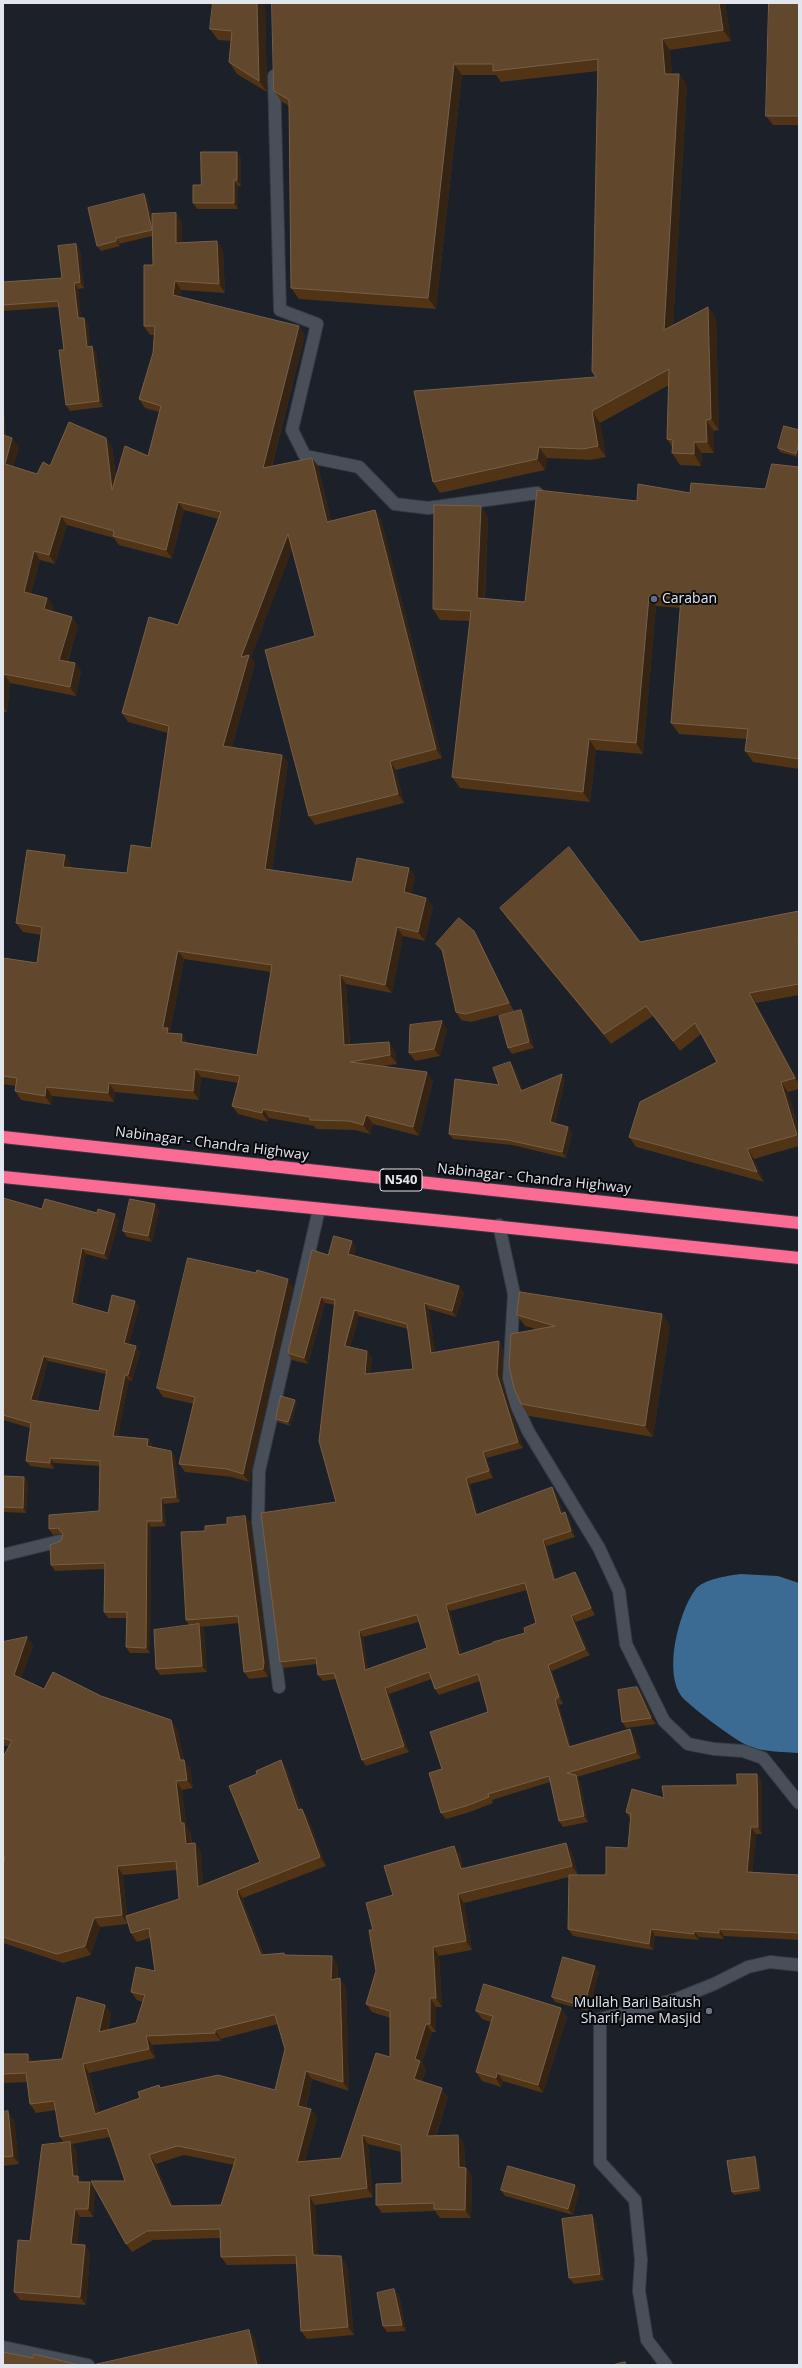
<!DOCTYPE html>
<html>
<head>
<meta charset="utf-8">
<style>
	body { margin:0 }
	#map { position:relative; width:802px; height:2368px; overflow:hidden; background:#1b2029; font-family:"Open Sans",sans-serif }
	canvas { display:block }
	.frame { position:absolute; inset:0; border:4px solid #e2e6ec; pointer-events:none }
</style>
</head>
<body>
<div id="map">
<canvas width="802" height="2368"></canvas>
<div class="frame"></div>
</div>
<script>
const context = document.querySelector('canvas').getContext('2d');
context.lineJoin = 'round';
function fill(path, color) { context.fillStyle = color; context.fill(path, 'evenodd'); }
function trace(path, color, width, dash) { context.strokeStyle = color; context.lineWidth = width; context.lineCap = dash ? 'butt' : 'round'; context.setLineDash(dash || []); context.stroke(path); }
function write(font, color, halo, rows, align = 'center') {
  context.font = font + ' "Open Sans",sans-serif'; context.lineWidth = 4; context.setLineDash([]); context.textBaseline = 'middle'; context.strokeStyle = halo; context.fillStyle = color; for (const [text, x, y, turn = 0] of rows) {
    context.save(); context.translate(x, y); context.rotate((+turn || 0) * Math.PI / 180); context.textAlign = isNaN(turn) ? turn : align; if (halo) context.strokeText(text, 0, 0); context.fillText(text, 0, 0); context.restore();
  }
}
fill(new Path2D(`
	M740,1574L778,1576L799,1583V1753C784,1752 765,1752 751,1747C738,1743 691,1707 682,1697C663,1674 678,1613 695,1590C703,1579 727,1576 740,1574Z`), '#3b6a92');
const minor = new Path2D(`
	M274,76L280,310L317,324L292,430L305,456L359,467L395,504L428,508L537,493
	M499,1225L514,1294L509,1378L515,1402L528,1431L599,1548L619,1591L626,1644L664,1721L688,1744L714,1749L743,1751L763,1758L799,1803
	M3,1555L60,1541
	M279,1687L258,1522L259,1471L319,1209
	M3,2347L88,2365
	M666,2365L647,2340L639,2291L641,2260L635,2200L600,2162V2019L674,2000L714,1984L748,1967L770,1962L799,1965`);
const highway = new Path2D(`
	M3,1137L799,1223
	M3,1177C268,1204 534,1229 799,1258`);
trace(minor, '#363a41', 14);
trace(highway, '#363a41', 14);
trace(minor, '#484f59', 12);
trace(highway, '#fb6b93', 12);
fill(new Path2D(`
	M265,3L267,92L237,74L229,62L231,41L218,40L210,29Z
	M272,3H725L731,41L670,50L672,74H679L687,85L673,325L708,307L716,318L719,430L714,431V453H702L701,466L680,465L672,453V447L667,439L669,385L600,423L606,457L591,460L547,458L545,470L440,493L433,482L596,377L598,71L501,82L496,75H462L436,309L299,299L291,288L289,106L282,102L274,91Z
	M799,3V125H773L766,116Z
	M241,158V186H238V209H197L193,203L201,185Z
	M144,194L148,199L152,217L182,222V243L223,250L225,293L181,290L180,297L305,335L272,466L312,458L318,466L331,521L375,510L381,519L442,758L396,770L404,803L315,825L309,816L315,636L292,549L251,657L255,663L232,747L282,755L288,763L272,870L352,882L409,868L415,877L411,894L426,898L433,906L425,941L403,936L392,993L346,984L350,1045L395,1051L397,1064L383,1066L433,1081L419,1136L373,1124L370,1134L355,1130L316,1129L314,1126L269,1118L268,1122L238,1114L232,1106L238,1083L201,1077L199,1100L115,1092L114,1102L52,1096L51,1105L21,1100L15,1091V1086L3,1084V958L37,963L41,935L23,932L16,923L65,855L71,864L70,868L127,873L151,848L168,733L128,722L122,713L178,625L218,519L184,510L172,559L119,545L114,538L67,525L55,564L40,560L31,594L47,598L53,606L52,611L72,617L78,626L68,661L75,663L81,671L76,696L10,683L7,712H3V398L6,436L19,447L13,467L37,474L50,466L112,447L116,478L148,456L159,412L145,408L139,399L153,353L154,335H150L144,326L153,265L152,236L119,244L120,246L101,251L97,246ZM184,959L271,972L257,1055L188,1043L171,1033L170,1032Z
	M76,244L80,250L84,288L78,289L81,318H84L88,323L90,346L96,352L103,407L70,411L66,405L64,350L59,307L3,311V282L62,278Z
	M799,430V454L798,457L780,452L778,448Z
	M799,467V769L753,762L745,751L747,739L679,734L671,723L681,608L656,606L643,754L596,750L590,802L460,788L452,777L470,621L440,620L433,609L488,517L485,598L525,602L637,501L690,493L765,489Z
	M500,908L640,942L799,911V995L756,1003L799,1083V1089L788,1092L799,1129V1146L754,1159L764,1182L636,1147L629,1137L717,1062L701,1034L680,1051L653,1016L611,1044L507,918Z
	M479,939L514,1011L471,1022L461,1020L456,1012L443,953L436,944Z
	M521,1010L525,1016L534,1048L512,1054L508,1048Z
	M447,1029L440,1056L415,1061L409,1053Z
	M510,1062L514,1067L523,1091L565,1079L555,1124L572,1132L566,1158L512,1145L453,1139L449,1134L499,1085Z
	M3,1198L42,1209L119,1220L108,1260L86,1254L76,1305L108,1313L135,1301L139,1307L129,1344L140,1352L132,1381L129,1380L118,1436L148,1439L152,1444L151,1447L171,1451L175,1456L180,1502L164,1504L166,1526L151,1527L150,1653H130L126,1647L127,1618H108L104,1612L105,1569L55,1571L51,1565L63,1535L62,1534L53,1535L49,1529L99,1511L100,1466L54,1463V1469L30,1466L26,1461L30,1428L3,1420ZM48,1361L106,1374L99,1411L37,1401Z
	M159,1210L152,1242L127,1237L123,1231Z
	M356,1247L354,1255L464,1292L456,1317L429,1309L435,1353L503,1348L502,1380L523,1448L487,1458L493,1478L470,1484L478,1514L556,1493L563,1513L565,1512L569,1518L575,1537L547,1546L556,1579L579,1578L595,1615L576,1622L590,1655L552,1671L563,1704L559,1705L571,1746L634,1735L641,1758L577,1777L580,1781L588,1822L563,1827L559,1821L550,1782L492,1800L493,1803L470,1812L446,1819L441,1813L442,1769L488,1712L480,1681L439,1695L435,1689L432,1679L389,1694L409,1752L366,1766L362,1760L336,1679L323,1681L318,1675L317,1664L284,1668L280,1662L336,1502L335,1305L325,1303L308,1364L292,1360L288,1353L328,1255ZM359,1316L408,1329L413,1369L370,1374L372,1357L350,1347ZM527,1590L536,1623L525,1633L462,1654L450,1611ZM419,1622L427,1648L368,1669L363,1637Z
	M293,1287L249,1482L232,1477L185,1472L179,1464L194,1404L163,1397L157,1388Z
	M662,1314L670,1326L653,1437L529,1416L521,1404L536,1329L525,1326L517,1315Z
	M297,1403L290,1426L278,1422L276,1419Z
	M3,1476L24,1477L28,1483L26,1513L3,1512Z
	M245,1516L251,1523L269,1670L268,1677L249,1679L244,1672L239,1623L201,1627L204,1630L207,1672L160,1675L156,1669L189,1625L186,1620L205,1531L227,1524Z
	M27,1637L33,1646L21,1678L44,1689L101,1696L177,1728L184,1760L190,1768L193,1788L182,1790L186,1825L190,1831L192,1843H195L201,1852L203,1884L260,1862L257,1774L281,1760L287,1769L301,1809L308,1818L326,1866L243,1898L244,1904L264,1955L284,1953L285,1955L338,1965V1979L346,1987L349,2091L312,2079L306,2108L311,2109L317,2118L305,2161L341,2158L390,2057V2018L372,2012L366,2004L376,1971L373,1930L393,1895L460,1854L464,1869L566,1843L572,1852L578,1875H606L628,1848L630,1818L626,1812L664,1798L762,1781V1834H756L752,1872L799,1875V1940L724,1936V1939L699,1937V1940L655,1936L653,1950L573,1936L568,1929L569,1877L464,1903L472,1950L439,1956L442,2007H436V2032H432L422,2063L426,2069L422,2082L448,2097L436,2136L458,2135L464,2144L465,2168H466L472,2176L471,2218H440L435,2211L382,2213L376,2205L402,2183L401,2152L368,2144L373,2197L315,2205L318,2255L347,2265L354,2335L307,2339L301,2331L296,2264L227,2265L221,2257L220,2238L153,2240L132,2252L126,2244L125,2181L110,2137L72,2144L76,2150L78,2176L82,2182H90L95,2190L93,2217H80L77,2245H85L90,2253L86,2305L20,2300L14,2292L30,2241L64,2143L60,2137L56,2110L36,2113L30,2104L27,2082L3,2083V2054L34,2061L62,2059L105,2005L111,2013L108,2030L136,2023L143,2002L137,2000L131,1992L155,1971L150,1938L137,1942L131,1933L127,1919L128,1924L100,1927L91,1955L63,1963L3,1943V1757L9,1747L3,1745V1642ZM177,1870L179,1899L127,1916L123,1875ZM278,2024L285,2049L275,2090L161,2088L140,2098L99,2112L89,2073L155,2058L152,2045L221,2041V2039ZM184,2155L234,2165L221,2205L173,2206L156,2164Z
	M637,1687L642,1693L656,1724L626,1728L622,1722Z
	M599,1972L588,2011L555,2002L552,1997Z
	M561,2008L567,2017L543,2093L503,2081L501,2087L482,2081L476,2072L491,2022L482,2019L476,2011Z
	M3,2112L14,2120L19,2164L3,2166Z
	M755,2157L757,2161L761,2191L734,2195L732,2192Z
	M575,2185L579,2191L573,2215L505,2196L501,2190Z
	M592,2215L596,2221L604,2280L574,2284L569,2278Z
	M399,2295L406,2331L387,2332L383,2326Z`), '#513315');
fill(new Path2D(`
	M257,3H265L267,92L259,81Z
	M719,3H725L731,41L723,30Z
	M662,39L670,50L673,85L665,74Z
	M454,64L462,75L436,309L428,298Z
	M679,74L687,85L672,341L664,330Z
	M237,152L241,158V186L237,180Z
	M234,180L238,186V209L234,203Z
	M144,194L148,199L156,235L152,230Z
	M176,213L182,222L183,252L176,243Z
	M116,238L120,246L116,241Z
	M217,241L223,250L225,293L219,284Z
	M76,244L80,250L84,288L80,282Z
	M175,281L181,290L179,304L173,295Z
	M74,283L78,289L82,324L78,318Z
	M708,307L716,318L719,430L711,419Z
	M84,318L88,323L91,353L87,347Z
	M299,326L305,335L269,476L263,468Z
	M92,346L96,352L103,407L99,401Z
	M3,398L6,443L3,439Z
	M592,411L600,423L606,457L598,446Z
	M706,420L714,431V453L707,442Z
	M12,438L19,447L12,473L5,464Z
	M106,438L112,447L118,499L112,490Z
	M694,442L702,453L701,466L694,454Z
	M799,443V454L798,457L796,454Z
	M539,447L547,458L545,470L537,459Z
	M312,458L318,466L333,531L327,522Z
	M178,502L184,510L172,559L166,550Z
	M481,506L488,517L484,608L477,598Z
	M375,510L381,519L442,758L436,749Z
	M61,516L67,525L55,564L49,555Z
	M288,534L295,543L251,657L255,663L230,754L223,746L241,657Z
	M34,551L40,560L30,600L24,592Z
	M649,596L656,606L643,754L636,743Z
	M47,598L53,606L50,618L44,609Z
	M72,617L78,626L65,669L59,660Z
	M75,663L81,671L76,696L70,687Z
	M4,674L10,683L7,712L3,706V681Z
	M589,739L596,750L590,802L583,792Z
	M282,755L288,763L271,878L265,869Z
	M390,761L396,770L404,803L398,794Z
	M65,855L71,864L69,876L63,867Z
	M409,868L415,877L410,901L404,892Z
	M426,898L433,906L425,941L418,932Z
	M397,927L403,936L392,993L385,985Z
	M474,931L479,939L514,1011L509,1003Z
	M178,951L184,959L170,1032L174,1037V1041L163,1028Z
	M340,975L346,984L350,1054L344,1045Z
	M749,993L756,1003L799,1083V1084L795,1078Z
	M521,1010L525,1016L534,1048L529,1042Z
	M442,1021L447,1029L440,1056L434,1049Z
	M182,1034L188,1043L181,1042Z
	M389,1042L395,1051L397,1064L390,1055Z
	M510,1062L514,1067L525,1096L521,1091Z
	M195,1069L201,1077L199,1100L193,1091Z
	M427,1072L433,1081L419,1136L413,1127Z
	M562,1074L565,1079L554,1128L550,1122Z
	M781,1082L788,1092L799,1129V1138L797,1135Z
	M109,1083L115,1092L114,1102L108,1093Z
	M46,1087L52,1096L51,1105L45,1096Z
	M263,1109L269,1118L268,1122L262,1113Z
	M366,1115L373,1124L370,1134L363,1125Z
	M568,1127L572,1132L566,1158L562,1152Z
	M747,1149L754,1159L764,1182L757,1172Z
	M155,1204L159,1210L152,1242L148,1236Z
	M115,1214L119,1220L108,1260L104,1254Z
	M352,1241L356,1247L353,1260L348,1254Z
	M82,1248L86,1254L76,1309L72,1303Z
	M288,1279L293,1287L249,1482L243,1474Z
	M459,1286L464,1292L456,1317L452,1311Z
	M321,1297L325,1303L308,1364L304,1358Z
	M135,1301L139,1307L128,1349L124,1343Z
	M424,1303L429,1309L436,1360L431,1353Z
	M355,1310L359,1316L349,1352L345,1346Z
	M662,1314L670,1326L653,1437L645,1426Z
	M499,1341L503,1348L502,1380L523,1448L518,1442L497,1374Z
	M136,1346L140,1352L132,1381L128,1375Z
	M367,1351L372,1357L369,1380L365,1374Z
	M44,1356L48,1361L35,1406L31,1400Z
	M125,1375L129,1380L117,1441L113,1436Z
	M295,1400L297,1403L290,1426L288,1422Z
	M148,1439L152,1444L151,1451L147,1446Z
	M171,1451L175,1456L180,1502L176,1497Z
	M483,1452L487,1458L493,1478L489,1471Z
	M50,1458L54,1463V1469L50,1463Z
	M24,1477L28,1483L26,1513L23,1508Z
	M466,1478L470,1484L480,1521L476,1515Z
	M552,1487L556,1493L565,1520L561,1514Z
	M161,1498L164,1504L166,1526L162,1521Z
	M565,1512L569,1518L575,1537L571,1531Z
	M245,1516L251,1523L269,1670L268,1677L263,1669Z
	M147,1521L151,1527L150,1653L146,1648Z
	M543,1540L547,1546L558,1586L554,1580Z
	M575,1572L579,1578L595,1615L591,1608Z
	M446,1605L450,1611L464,1661L459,1655Z
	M571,1616L576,1622L590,1655L585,1649Z
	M199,1624L204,1630L207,1672L202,1666Z
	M359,1631L363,1637L369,1676L365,1670Z
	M27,1637L33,1646L20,1683L14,1675Z
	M548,1665L552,1671L563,1704L559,1697Z
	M637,1687L642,1693L656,1724L651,1718Z
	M385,1688L389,1694L409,1752L404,1746Z
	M555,1699L559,1705L573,1753L569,1747Z
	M171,1720L177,1728L184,1760L190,1768L193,1788L187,1780L180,1760Z
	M630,1729L634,1735L641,1758L636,1752Z
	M281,1760L287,1769L304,1819L298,1810Z
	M757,1774L762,1781V1834L758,1827Z
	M576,1775L580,1781L588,1822L584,1816Z
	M176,1781L182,1790L186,1825L190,1831L192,1852L186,1844L181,1823Z
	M302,1809L308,1818L326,1866L320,1857Z
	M751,1827L756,1834L752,1879L747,1872Z
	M195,1843L201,1852L204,1895L198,1887Z
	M566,1843L572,1852L578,1875L572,1866Z
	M454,1846L460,1854L467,1878L461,1869Z
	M117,1866L123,1875L128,1924L122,1915Z
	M237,1890L243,1898L244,1904L267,1964L261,1955L238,1895Z
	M458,1894L464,1903L472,1950L466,1941Z
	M94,1918L100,1927L91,1955L85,1946Z
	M651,1929L655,1936L653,1950L649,1944Z
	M719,1929L724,1936V1939L719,1933Z
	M694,1931L699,1937V1940L694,1934Z
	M433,1947L439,1956L442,2007L436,1998Z
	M332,1956L338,1965L337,1988L331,1980Z
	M595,1966L599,1972L588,2011L584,2006Z
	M340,1978L346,1987L349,2091L343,2082Z
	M430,1998L436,2007V2032L430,2024Z
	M105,2005L111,2013L105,2041L99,2032Z
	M561,2008L567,2017L543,2093L538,2085Z
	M426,2024L432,2032L422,2063L426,2069L420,2088L414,2079L415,2059Z
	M215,2030L221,2039V2041L215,2033Z
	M146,2036L152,2045L155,2058L149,2049Z
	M28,2054L34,2062H28Z
	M83,2064L89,2073L101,2122L95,2114Z
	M306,2071L312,2079L304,2114L298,2106Z
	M497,2073L503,2081L501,2087L496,2078Z
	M442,2088L448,2097L433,2144L427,2136Z
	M311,2109L317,2118L303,2170L297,2162Z
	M8,2111L14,2120L19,2164L13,2156Z
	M362,2135L368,2144L373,2197L367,2188Z
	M458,2135L464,2144L465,2176L459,2167Z
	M70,2142L76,2150L78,2178V2176L84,2184L83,2190L73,2176Z
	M149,2155L156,2164L177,2215L171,2206Z
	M755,2157L757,2161L761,2191L759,2188Z
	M466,2168L472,2176L471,2218L465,2210Z
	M90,2182L95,2190L93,2217L88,2209Z
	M575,2185L579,2191L573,2215L568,2209Z
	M309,2196L315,2205L319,2263L313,2255Z
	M75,2209L80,2217L76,2252L71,2244Z
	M592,2215L596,2221L604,2280L600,2274Z
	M85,2245L90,2253L86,2305L80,2297Z
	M341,2256L347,2265L354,2335L348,2327Z
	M394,2289L399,2295L406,2331L402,2325Z
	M249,2330L255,2338L261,2365H257Z`), '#352413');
const building = new Path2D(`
	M213,3H257L259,81L229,62L232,31L210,29Z
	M272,3H719L723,30L662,39L665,74H679L664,330L708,307L711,419L706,420L707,442H694V454L672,453L673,440L667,439L669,369L592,411L598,446L583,449L539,447L537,459L433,482L414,391L596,377L592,371L598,59L493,71V64H454L428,298L291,288L289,100L274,91Z
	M769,3H799V116H766Z
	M201,152H237V180H234V203H193V185H201Z
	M144,194L152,230L116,238V241L97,246L88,208Z
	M176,213V243L217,241L219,284L175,281L173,295L299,326L263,468L312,458L327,522L375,510L436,749L390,761L398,794L309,816L265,650L315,636L288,534L241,657L249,655L223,746L282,755L265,869L352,882L357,858L409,868L404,892L426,898L418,932L397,927L385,985L340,975L344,1045L389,1042L390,1055L350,1062L427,1072L413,1127L366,1115L363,1125L349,1121L310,1120V1117L263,1109L262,1113L232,1106L240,1076L195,1069L193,1091L109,1083L108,1093L46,1087L45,1096L15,1091L17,1078L3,1076V958L37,963L42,927L16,923L27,850L65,855L63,867L127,873L131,845L151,848L169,726L122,713L149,617L178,625L221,512L178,502L166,550L113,536L114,531L61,516L49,555L34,551L24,592L47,598L44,609L72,617L59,660L75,663L70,687L4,674L3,681V435L12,438L5,464L37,474L43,462L50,466L69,422L106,438L112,490L125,446L148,456L161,406L139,399L153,353L155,326H144V265H153L152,214ZM178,951L272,965L257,1055L181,1042L182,1034L167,1033L168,1028H163Z
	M76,244L80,282L74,283L78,318H84L87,347L92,346L99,401L66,405L59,350H64L58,301L3,305V282L62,278L58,246Z
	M784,426L799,430V443L796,454L778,448Z
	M772,464L799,467V759L745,751L748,729L671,723L681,598L649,596L636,743L589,739L583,792L452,777L471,611L433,609L434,505L481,506L477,598L525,602L537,490L637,501L638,484L690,493L691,483L765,489Z
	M569,847L640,942L799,911V939H798L799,946V984L749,993L795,1078L781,1082L797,1135L747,1149L757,1172L629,1137L640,1102L717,1062L695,1023L673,1041L646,1006L604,1034L500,908Z
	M459,918L474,931L509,1003L465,1014L456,1012L442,949L436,944Z
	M521,1010L529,1042L508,1048L499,1016Z
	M442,1021L434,1049L409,1053L410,1025Z
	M510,1062L521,1091L562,1074L550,1122L568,1127L562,1152L508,1140L449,1134L455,1079L499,1085L493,1068Z
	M3,1198L42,1209L45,1199L97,1213L98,1209L115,1214L104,1254L82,1248L72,1303L108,1313L112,1295L135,1301L124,1343L136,1346L128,1375H125L113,1436L148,1439L147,1446L171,1451L176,1497L161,1498L162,1521H147L146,1648L126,1647L127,1612H104L105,1563L51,1565L50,1545L61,1541L63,1534L58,1528L49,1529V1515L99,1511L100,1461L50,1458V1463L26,1461L31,1423L3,1415ZM44,1356L107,1370L99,1411L31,1400Z
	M130,1199L155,1204L148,1236L123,1231Z
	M334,1236L352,1241L348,1254L459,1286L452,1311L424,1303L431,1353L499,1341L497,1374L518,1442L483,1452L489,1471L466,1478L476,1515L552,1487L561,1514L565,1512L571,1531L543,1540L554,1580L575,1572L591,1608L571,1616L585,1649L548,1665L559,1697L555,1699L569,1747L630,1729L636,1752L567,1773L576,1775L584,1816L559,1821L549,1776L488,1794L489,1797L466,1806L441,1813L429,1773L442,1769L430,1732L488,1712L478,1674L435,1689L429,1672L385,1688L404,1746L362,1760L334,1673L318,1675L316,1658L280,1662L261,1513L336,1502L319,1441L335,1300L321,1297L304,1358L288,1353L312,1250L328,1255ZM355,1310L407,1324L413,1369L365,1374L367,1351L345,1346ZM525,1583L536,1623L524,1628L525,1633L493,1642V1643L459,1655L446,1605ZM417,1615L427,1648L365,1670L359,1631Z
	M188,1258L256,1273L257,1270L288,1279L243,1474L227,1469L179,1464L195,1397L157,1388Z
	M520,1292L662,1314L645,1426L521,1404L514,1388L509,1366L511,1334L555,1326L517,1315Z
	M281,1396L295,1400L288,1422L276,1419Z
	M3,1476L24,1477L23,1508L3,1507Z
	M245,1516L264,1663L263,1669L244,1672L238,1616L186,1620L181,1532L205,1531V1526L227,1524V1518Z
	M199,1624L202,1666L156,1669L154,1630Z
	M27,1637L14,1675L44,1689L53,1672L101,1696L171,1720L180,1760H184L187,1780L176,1781L181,1823H184L186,1844L195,1843L198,1887L260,1862L229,1786L257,1774L256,1771L281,1760L298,1810L302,1809L320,1857L237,1890L238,1895L261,1955L284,1953V1955L332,1956L331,1980L340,1978L343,2082L306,2071L298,2106L311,2109L297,2162L341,2158L376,2053L390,2057V2011L366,2004L376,1971L369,1930H373L366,1903L393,1895L384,1866L454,1846L461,1869L566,1843L572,1866L458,1894L466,1941L433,1947L436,1998H430V2024H426L415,2059L420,2061L414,2079L442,2088L427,2136L458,2135L459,2167L466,2168L465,2210L434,2209V2203L376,2205V2184L402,2183L401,2145L362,2135L367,2188L309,2196L313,2255L341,2256L348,2327L301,2331L296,2255L221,2257L220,2229L147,2231L126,2244L91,2181H125L107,2128L60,2137L54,2101L30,2104L26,2073L3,2074V2054H28V2062L62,2059L77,1997L105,2005L99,2032L136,2023L145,1995L131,1992L136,1967L155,1971L149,1928L131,1933L126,1916L179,1899L176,1861L117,1866L122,1915L94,1918L85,1946L57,1954L3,1937V1865L5,1857L3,1856V1757L12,1741L3,1738V1642ZM275,2015L285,2049L275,2090L218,2075L160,2088L159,2085L138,2092L140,2098L95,2114L83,2064L149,2049L146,2036L215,2033V2030ZM178,2146L236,2158L221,2205L171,2206L149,2155Z
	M637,1687L651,1718L622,1722L618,1690Z
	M737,1774H757L758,1827H751L747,1872L799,1875V1933L719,1929V1933L694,1931V1934L651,1929L649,1944L568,1929L569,1875H606V1847L628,1848L631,1814L626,1812L632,1789L664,1798L662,1786L737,1785Z
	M563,1957L595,1966L584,2006L552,1997Z
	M484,1984L561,2008L538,2085L497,2073L496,2078L476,2072L493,2016L476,2011Z
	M8,2111L13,2156L3,2157V2112Z
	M70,2142L73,2176H78V2182H90L88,2209H75L71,2244L85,2245L80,2297L14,2292L18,2240L30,2241L42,2145Z
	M755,2157L759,2188L732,2192L727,2161Z
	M508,2166L575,2185L568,2209L501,2190Z
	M592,2215L600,2274L569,2278L562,2219Z
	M394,2289L402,2325L383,2326L377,2293Z
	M249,2330L257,2365H93Z
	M3,2352L33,2358L34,2354L79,2365H3Z
	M625,2362L626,2365H613Z`);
fill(building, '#61472c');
trace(building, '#75604a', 1);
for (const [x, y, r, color] of [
	[654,599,4,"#5c6f8a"],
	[709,2011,4,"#6b7280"]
]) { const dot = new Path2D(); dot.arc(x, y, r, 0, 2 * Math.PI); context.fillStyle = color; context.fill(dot); trace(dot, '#080a0e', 1.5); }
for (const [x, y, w] of [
	[401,1180,42]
]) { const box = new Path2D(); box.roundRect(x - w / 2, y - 11, w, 22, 3); context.fillStyle = '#080a0e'; context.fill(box); trace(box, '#e2e6ec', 1); }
write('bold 13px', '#e2e6ec', null, [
	["N540",401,1180]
]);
write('14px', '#e2e6ec', '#080a0e', [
	["Caraban",662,599],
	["Mullah Bari Baitush",701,2003,"right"],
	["Sharif Jame Masjid",701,2019,"right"]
], 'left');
write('14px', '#e2e6ec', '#080a0e', [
	["Nabinagar - Chandra Highway",212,1144,7],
	["Nabinagar - Chandra Highway",534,1179,6]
]);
</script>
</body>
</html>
